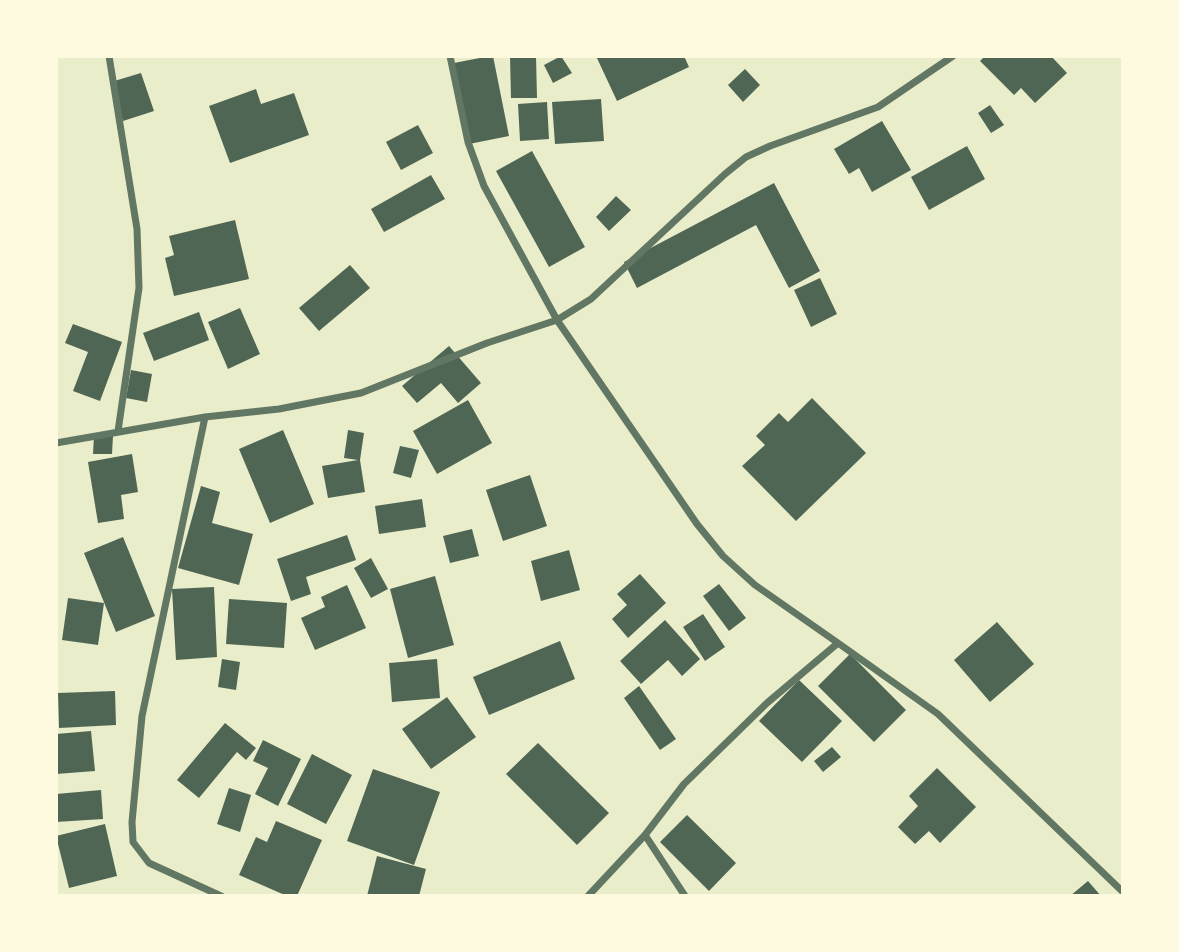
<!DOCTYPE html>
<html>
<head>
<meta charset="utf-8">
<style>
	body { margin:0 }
	#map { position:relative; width:1179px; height:952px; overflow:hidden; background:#e9edc9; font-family:Karla,sans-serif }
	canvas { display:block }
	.frame { position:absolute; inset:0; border:58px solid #fefae0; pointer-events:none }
</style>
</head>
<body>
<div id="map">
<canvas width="1179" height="952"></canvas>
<div class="frame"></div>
</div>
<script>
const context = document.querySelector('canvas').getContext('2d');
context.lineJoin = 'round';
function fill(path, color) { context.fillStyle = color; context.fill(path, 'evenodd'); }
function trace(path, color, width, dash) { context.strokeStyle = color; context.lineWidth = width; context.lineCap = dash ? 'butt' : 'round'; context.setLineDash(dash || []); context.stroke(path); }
fill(new Path2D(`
	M490,56H493L509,136L469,144L454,63Z
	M510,56H536L537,98H511Z
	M561,56L572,73L553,83L544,65Z
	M596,56H684L689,67L617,101Z
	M985,56H1051L1067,73L1035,103L1021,88L1014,95L980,61Z
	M745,69L760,85L743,102L728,85Z
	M141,73L154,111L123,121L111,82Z
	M256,89L261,104L294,93L309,135L230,163L209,106Z
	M601,99L604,141L555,144L552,102Z
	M547,102L549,139L520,141L518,104Z
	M990,105L1004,125L991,133L978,113Z
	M882,121L911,170L872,192L859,168L849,174L834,149Z
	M418,125L433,153L401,170L386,142Z
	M967,146L985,179L929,210L911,177Z
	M532,151L585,247L549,267L496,171Z
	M431,175L445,199L384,232L371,209Z
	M774,183L820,271L789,288L756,225L637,288L624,262Z
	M616,196L631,210L609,231L596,217Z
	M235,220L249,279L174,296L165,258L174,255L169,236Z
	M350,265L370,288L319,331L299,308Z
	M820,278L837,314L811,327L794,290Z
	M240,308L260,354L228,369L208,322Z
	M199,312L209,340L154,361L143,333Z
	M73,324L122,342L100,401L73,391L88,352L65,343Z
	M449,346L481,383L458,403L441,383L417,403L402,386Z
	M131,370L152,374L147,402L126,398Z
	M812,398L866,453L796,521L742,466L765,445L756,436L779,413L788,422Z
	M468,400L492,443L437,474L413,431Z
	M283,430L314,504L270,523L239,449Z
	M348,430L364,433L360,460L365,492L328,498L322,466L358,460L344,458Z
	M94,435L113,436L112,454H93Z
	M400,446L419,450L411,478L393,473Z
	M132,454L138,492L121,495L124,519L98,523L88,462Z
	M530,475L547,526L503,541L486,490Z
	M201,486L220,492L212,523L253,534L239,585L178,568Z
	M422,499L426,527L379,534L375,506Z
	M472,529L479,556L450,563L443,536Z
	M347,535L356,560L306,577L311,594L291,601L277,559Z
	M123,537L155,616L116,632L84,553Z
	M569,550L580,590L541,601L531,561Z
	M371,558L388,589L371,598L354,568Z
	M640,574L666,603L628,638L612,619L627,605L617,594Z
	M435,576L454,645L408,658L390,589Z
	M719,584L746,618L729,631L703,596Z
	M347,585L366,628L315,650L301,618L325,607L321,597Z
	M214,587L217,657L176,660L172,589Z
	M68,598L104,603L98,645L62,640Z
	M229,599L287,603L284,648L226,644Z
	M703,614L725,647L705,661L683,627Z
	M665,620L700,659L682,676L668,660L641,684L620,661Z
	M997,622L1034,664L990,702L954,660Z
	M560,641L575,679L489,715L473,677Z
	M850,654L906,710L874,742L818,686Z
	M222,659L240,662L236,690L218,687Z
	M437,659L440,698L392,702L389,663Z
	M799,680L842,721L802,762L759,721Z
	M639,686L676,739L660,750L624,698Z
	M115,691L116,725L59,728L58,693Z
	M447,697L476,737L431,769L402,729Z
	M225,723L256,748L246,760L237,752L199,798L177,780Z
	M91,731L95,771L56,774V734Z
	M263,740L301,759L278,806L255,794L268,768L253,761Z
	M538,743L609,813L577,845L506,774Z
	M832,747L841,757L823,772L814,761Z
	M312,754L352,775L326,824L287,804Z
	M937,768L976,807L940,843L929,831L915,844L898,827L918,806L909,796Z
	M373,769L440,792L414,865L347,841Z
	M229,788L251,795L240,832L217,824Z
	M101,790L103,819L56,822V794Z
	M687,815L736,863L709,891L660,842Z
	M276,821L322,840L297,896H287L239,875L256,837L267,842Z
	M105,824L117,876L69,888L56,836Z
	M377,856L426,869L419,896H367Z
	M1088,881L1101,896H1070Z`), '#4f6655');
trace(new Path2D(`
	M109,56L137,229L139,288L118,431
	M450,56L468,142L484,186L557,320L697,524L723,556L755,585L838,643L767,703L684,784L645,835L588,896
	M205,417L142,716L132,822L133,842L149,863L221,896
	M56,443L205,417L279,409L361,393L487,343L557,320L591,299L725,174L746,157L770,146L878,107L953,56
	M838,643L938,714L1123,892
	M645,835L685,896`), '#617663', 7);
</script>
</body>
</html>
